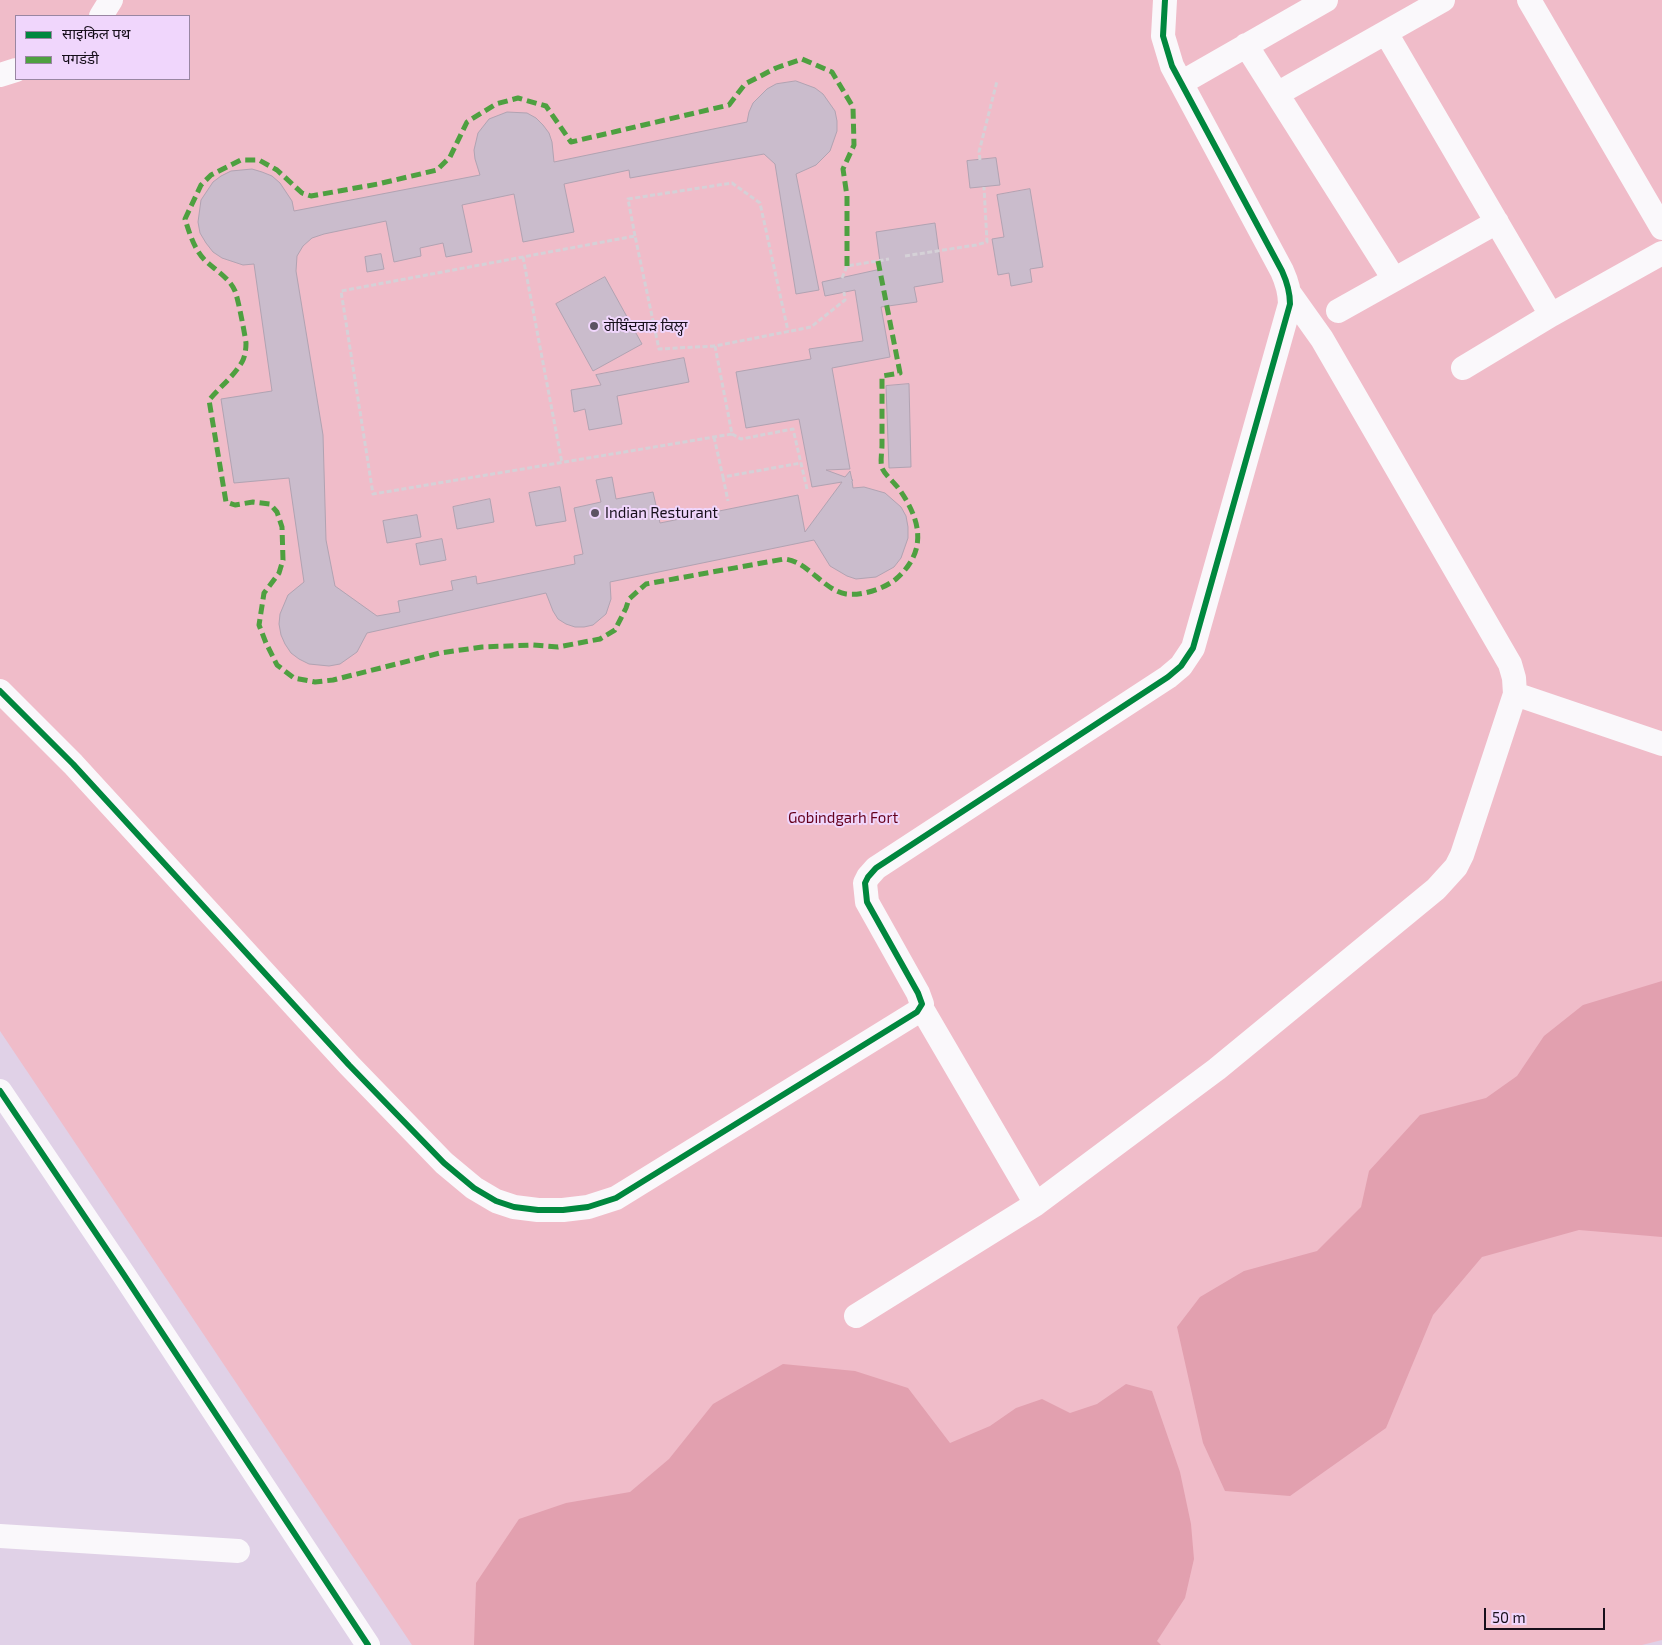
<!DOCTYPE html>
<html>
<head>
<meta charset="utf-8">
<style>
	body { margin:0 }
	#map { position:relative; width:1662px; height:1645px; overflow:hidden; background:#e0d1e7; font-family:"Exo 2","Noto Sans Devanagari",sans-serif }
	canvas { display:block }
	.legend { position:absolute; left:15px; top:15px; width:175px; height:65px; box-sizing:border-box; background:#f0d6fc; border:1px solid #9986a2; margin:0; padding:6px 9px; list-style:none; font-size:15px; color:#170f1b }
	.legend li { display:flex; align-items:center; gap:10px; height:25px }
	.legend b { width:25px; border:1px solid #9986a2 }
	.scale { position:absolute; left:1484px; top:1608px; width:121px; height:22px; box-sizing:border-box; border:2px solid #170f1b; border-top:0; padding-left:6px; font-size:15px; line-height:18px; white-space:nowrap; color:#170f1b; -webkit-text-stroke:4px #f0d6fc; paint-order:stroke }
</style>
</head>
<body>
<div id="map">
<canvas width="1662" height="1645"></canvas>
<ul class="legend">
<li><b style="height:6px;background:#00873e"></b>साइकिल पथ</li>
<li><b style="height:6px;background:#4ea040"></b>पगडंडी</li>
</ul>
<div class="scale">50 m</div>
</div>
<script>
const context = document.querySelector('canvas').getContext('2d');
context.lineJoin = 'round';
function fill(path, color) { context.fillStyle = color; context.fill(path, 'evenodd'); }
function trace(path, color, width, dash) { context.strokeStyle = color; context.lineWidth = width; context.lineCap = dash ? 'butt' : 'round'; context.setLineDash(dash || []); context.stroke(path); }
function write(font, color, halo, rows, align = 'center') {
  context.font = font + ' "Exo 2","Noto Sans Gurmukhi",sans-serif'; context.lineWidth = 4; context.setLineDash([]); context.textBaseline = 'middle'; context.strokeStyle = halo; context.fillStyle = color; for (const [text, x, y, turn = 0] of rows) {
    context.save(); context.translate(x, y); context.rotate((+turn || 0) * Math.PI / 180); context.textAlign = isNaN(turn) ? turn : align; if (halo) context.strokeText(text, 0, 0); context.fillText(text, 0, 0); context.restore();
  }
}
fill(new Path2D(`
	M0,0H1662V1640L1642,1645H412L0,1031ZM16,16H189V79H16Z`), '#f0bcc9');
fill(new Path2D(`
	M1662,981V1237L1579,1230L1482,1257L1433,1315L1386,1428L1290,1496L1225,1491L1203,1443L1177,1327L1200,1297L1244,1271L1317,1251L1361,1207L1369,1171L1420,1115L1486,1098L1517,1076L1544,1036L1583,1005Z
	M783,1364L855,1371L908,1388L950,1443L990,1426L1016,1408L1042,1399L1070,1413L1097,1404L1126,1384L1152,1391L1180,1472L1191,1524L1194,1559L1185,1598L1157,1641L1161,1645H474L476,1583L519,1519L566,1503L630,1492L669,1459L713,1404Z`), '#e2a0af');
const building = new Path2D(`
	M796,81L815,88L823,94L835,111L837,121V131L830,151L816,165L796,174L819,290L796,294L775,164L764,154L630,178L629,170L564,184L574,232L523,242L514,194L462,205L472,252L446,257L443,243L420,248L421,256L394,262L386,221L324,234L312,238L303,246L297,256L296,271L323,435L326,540L335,586L377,616L400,612L398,601L453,590L451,581L476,576L477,584L575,564L574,556L583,554L574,508L601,502L596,480L612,477L616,499L653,492L660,523L798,495L805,532L842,482L812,487L799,419L746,428L736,372L811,359L809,349L863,341L855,290L825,296L822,282L881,269L876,232L935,223L943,282L914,287L917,302L881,307L890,357L832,368L850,469L826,470L845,477L850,471L852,480H853L852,481L853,488L864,487L885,493L901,507L906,516L908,527V538L901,558L894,567L876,577L856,579L847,576L830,566L814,540L610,582L611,599L606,614L593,625L584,627H575L566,624L558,619L553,611L546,593L367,633L357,652L340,664L329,666L309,664L299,659L291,653L285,644L281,635L279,624L280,614L288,595L304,582L289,478L234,483L221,399L272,391L254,264L243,265L222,258L213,252L206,243L200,233L198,222L201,200L213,182L221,176L231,171L252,169L262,172L272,176L280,183L292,201L294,211L480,175L475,159L474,150L478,133L489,119L507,112L527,113L536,118L543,125L549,133L552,142L554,162L747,122L749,112L753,103L767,89L776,84Z
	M996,158L1000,185L970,188L967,161Z
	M1030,189L1043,267L1030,269L1032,282L1011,286L1009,273L998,275L992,239L1004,237L997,195Z
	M381,254L384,269L367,272L365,257Z
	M605,277L642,344L593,371L556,304Z
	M684,358L689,382L617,396L622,424L589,430L585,409L574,412L571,390L601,385L596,375Z
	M909,384L911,467L889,468L886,386Z
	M560,487L566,521L536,526L529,493Z
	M490,499L494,522L457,529L453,507Z
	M417,515L421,537L387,543L383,521Z
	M442,539L446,560L420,565L416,544Z`);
fill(building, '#cabccc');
trace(building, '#b1a3b2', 1);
trace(new Path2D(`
	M980,160L979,152L997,81
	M635,236L628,199L732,183L760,203L788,331
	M905,256L976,245L987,242L984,187
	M523,257L562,463
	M842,278L847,266L889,259
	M715,346L659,349L635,236L341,291L373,494L732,434L715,346L811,327L845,300L844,292
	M732,434L741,439L793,429L807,489
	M714,437L723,477L801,463
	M723,477L728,501`), '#d5d1d7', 3, [5, 2.5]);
trace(new Path2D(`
	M1529,0L1662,228
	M101,16L111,0
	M1386,33L1551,315
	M1246,45L1394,279
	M0,75L16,70
	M1181,83L1326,0
	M1277,94L1443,0
	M1338,311L1497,222
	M1463,368L1551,315L1662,253
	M0,691L73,764L349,1065L444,1163L474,1188L496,1201L514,1207L538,1210H563L588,1207L616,1198L917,1012L922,1004L918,993L867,902L865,883L868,877L876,868L1168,677L1181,666L1193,648L1290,304C1290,291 1287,282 1282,271L1172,66L1163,36L1165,0
	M1515,694L1662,744
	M921,1007L1036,1204
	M0,1091L124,1275L368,1645
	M856,1316L1036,1204L1217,1069L1436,889L1456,867L1462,855L1515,694L1514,678L1510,664L1322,339L1290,294
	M0,1536L238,1551`), '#faf8fb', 24);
trace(new Path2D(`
	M847,266V196L843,169L854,145L853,107L832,72L802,59L776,68L745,84L729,105L571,142L546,106L518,98L496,104L467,122L450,157L437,170L378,184L311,196L302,193L277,170L259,160H241L211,175L201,185L185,219C190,235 195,252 208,263C217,271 230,279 235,291C238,298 245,335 246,343C246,349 245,357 242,362C234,376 220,387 209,400L226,502L235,505L253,502L270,504L277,512L282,527L283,560L279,573L264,593L259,625L266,643L277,665L294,678L315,682L333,680L440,653L482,647L533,645L558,647L600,639L615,630L626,608L629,599L646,584L784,559C808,561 823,590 846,594C861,596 884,589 896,579C928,551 921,520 899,489C894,482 885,475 882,468C880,462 882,451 882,445C882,422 882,399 882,376L900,373L878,261`), '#4ea040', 5, [10, 5]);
trace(new Path2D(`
	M0,691L73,764L349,1065L444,1163L474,1188L496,1201L514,1207L538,1210H563L588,1207L616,1198L917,1012L922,1004L918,993L867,902L865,883L868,877L876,868L1168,677L1181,666L1193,648L1290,304C1290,291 1287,282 1282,271L1172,66L1163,36L1165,0
	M0,1091L124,1275L368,1645`), '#00873e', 6);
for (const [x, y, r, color] of [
	[594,326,5,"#5d5362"],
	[595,513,5,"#5d5362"]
]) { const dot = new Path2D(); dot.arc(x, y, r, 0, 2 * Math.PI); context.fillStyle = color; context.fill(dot); trace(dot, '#f0d6fc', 2); }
write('15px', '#170f1b', '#f0d6fc', [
	["ਗੋਬਿੰਦਗੜ ਕਿਲ੍ਹਾ",604,326],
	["Indian Resturant",605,513]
], 'left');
write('15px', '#65001c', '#f0d6fc', [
	["Gobindgarh Fort",843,818]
]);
</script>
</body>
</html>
